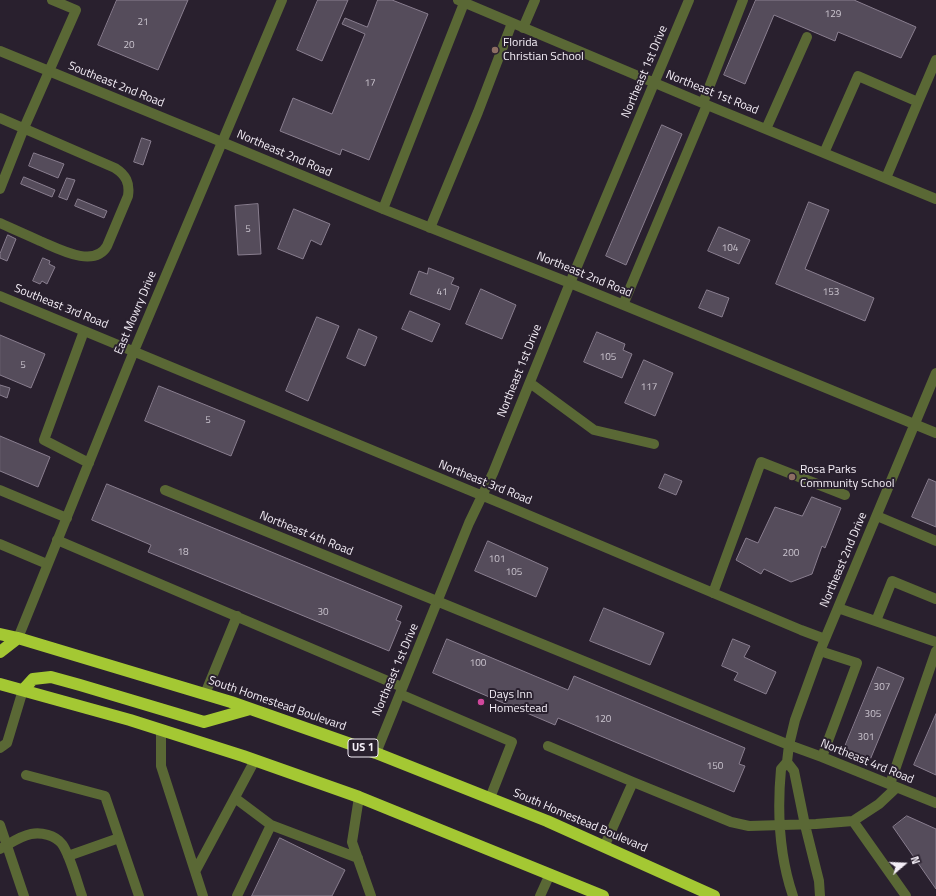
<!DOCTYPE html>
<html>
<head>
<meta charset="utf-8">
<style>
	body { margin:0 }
	#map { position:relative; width:936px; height:896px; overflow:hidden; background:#29202e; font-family:"Titillium Web",sans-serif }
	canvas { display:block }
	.north { position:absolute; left:884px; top:844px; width:40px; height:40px; -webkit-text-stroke:3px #29202e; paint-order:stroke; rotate:71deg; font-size:11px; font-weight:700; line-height:16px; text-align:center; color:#f4eef7 }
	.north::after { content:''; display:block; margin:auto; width:14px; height:18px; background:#f4eef7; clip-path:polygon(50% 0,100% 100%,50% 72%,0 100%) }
</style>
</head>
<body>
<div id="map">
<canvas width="936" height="896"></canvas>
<div class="north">N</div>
</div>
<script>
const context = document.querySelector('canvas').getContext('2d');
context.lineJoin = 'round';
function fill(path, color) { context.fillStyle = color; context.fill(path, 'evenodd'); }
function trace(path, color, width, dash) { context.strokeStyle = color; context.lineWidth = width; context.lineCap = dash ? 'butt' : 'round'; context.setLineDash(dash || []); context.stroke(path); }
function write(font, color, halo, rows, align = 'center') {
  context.font = font + ' "Titillium Web",sans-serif'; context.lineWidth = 4; context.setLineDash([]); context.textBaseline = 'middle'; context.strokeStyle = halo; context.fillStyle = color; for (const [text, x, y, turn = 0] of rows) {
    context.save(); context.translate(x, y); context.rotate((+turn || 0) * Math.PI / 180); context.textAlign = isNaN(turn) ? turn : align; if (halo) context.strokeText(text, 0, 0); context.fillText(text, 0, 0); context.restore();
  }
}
const building = new Path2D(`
	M117,0H188L158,70L98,45Z
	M318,0H348L322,61L297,50Z
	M378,0H392L428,14L369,160L342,149L340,155L280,131L293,98L332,114L365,34L342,24L345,18L367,27Z
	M756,0H854L916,27L901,58L838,32L835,41L774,15L745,84L724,75Z
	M662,125L682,134L626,265L606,256Z
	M142,138L151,141L143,165L134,162Z
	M34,153L64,164L58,178L29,166Z
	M24,177L55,190L52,197L21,184Z
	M67,178L75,180L67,200L59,197Z
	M78,199L107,211L104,218L75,206Z
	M809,202L829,210L805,269L874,298L865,321L776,284Z
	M258,204L261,254L238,255L235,206Z
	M294,209L330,224L321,245L311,240L303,259L278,249Z
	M719,227L750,240L739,264L708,251Z
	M8,235L16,239L7,261L0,258V254Z
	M43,258L50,261L49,264L55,267L47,284L42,281L40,284L33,281Z
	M429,268L454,278L451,284L459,287L450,310L410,294L419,271L427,274Z
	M481,289L516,305L502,339L466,324Z
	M707,290L729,298L722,317L699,308Z
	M410,311L440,324L432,342L402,329Z
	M317,317L339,326L308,401L286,391Z
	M359,329L377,337L365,366L347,358Z
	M597,332L625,344L623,350L632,354L622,378L584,362Z
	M0,335L45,354L31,388L0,375Z
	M644,360L673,373L655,416L625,403Z
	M0,385L10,388L7,398L0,395Z
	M159,386L245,421L231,456L145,421Z
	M0,436L50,457L38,487L0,471Z
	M665,474L682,481L676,495L659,488Z
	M929,479L936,482V527L912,517Z
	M107,484L402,606L396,620L401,622L389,651L148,552L151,545L92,520Z
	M812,497L841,508L825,548L822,546L812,574L791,582L764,569L761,574L736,560L746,538L758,543L775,507L802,516Z
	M488,541L548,568L536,597L475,571Z
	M604,608L664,633L650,665L590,641Z
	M447,639L568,690L574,676L745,748L739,764L745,766L734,792L558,718L555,725L433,673Z
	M733,639L750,646L744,657L776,672L766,694L734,680L738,673L722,666Z
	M878,667L904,678L870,760L844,749Z
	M936,714V775L914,765Z
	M907,816L936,829V889L893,827Z
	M280,838L345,870L332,896H252Z`);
fill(building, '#554c5b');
trace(building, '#897e8f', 1);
trace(new Path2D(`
	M458,0L707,105L936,199
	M523,28L535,0
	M0,51L205,135L383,209L570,283L936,433
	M918,102L936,60
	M703,103L743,0
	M0,118L115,168C126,175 130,183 128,196L107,246C94,269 57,248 40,241C27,235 13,229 0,223
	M766,129L807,37
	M824,153L858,76L918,102L886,178
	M0,189L24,128L76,10L52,0
	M383,209L464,3
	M430,228L478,112L512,23
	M0,296L500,503L801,630L825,639
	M623,305L707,105
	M84,331L44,440L89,463
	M530,383L594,430L654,444
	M0,490L67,518
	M165,490L789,745L822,757L936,803
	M877,516L936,541
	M57,540L402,687
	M0,544L47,564
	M713,593L761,462L845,495
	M838,608L936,642
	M876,621L892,581L936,599
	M18,638L134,351L282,0
	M820,651L857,663L822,757
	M205,694L237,616
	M400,694L512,742L490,798
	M161,730V766L203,896
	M548,746L633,782L731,822L749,826L816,824L853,821L879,804L897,787
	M0,748L7,743L23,690
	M376,753L469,523L493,473L570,283L689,0
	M787,762L794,771L805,825L819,881L820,896
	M26,775L105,796L139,896
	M890,784L936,651
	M359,797L352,842L371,896
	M235,798L271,825L237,896
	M853,821L906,896
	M0,825L24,896
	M271,825L358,858
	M604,847L633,782
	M0,849C9,844 20,836 31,834C41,832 55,835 62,844C70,855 77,882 82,896
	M68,856L119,838
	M196,870L255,760
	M540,896L550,874
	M793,896C779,855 777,812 781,769L787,762L789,745L795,720L820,651L936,373`), '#5a6835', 10);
trace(new Path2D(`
	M0,634L18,638L231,702L376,753L547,821L714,896
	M0,652L18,638
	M0,684L130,720L243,756L359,797L603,896
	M23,690L33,679L51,677L80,685L204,722L250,709`), '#a4c833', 12);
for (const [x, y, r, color] of [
	[495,50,4,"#8d6e63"],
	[792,477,4,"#8d6e63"],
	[481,702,4,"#d1479c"]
]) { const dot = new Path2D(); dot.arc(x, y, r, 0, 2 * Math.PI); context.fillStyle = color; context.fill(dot); trace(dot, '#29202e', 1.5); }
write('10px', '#ccc6d0', null, [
	["129",833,15],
	["21",143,23],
	["20",129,46],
	["17",370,84],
	["5",248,230],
	["104",730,249],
	["41",442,293],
	["153",831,293],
	["105",608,358],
	["5",23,366],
	["117",649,388],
	["5",208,421],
	["18",183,553],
	["200",791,554],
	["101",497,560],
	["105",514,573],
	["30",323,613],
	["100",478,664],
	["307",882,688],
	["305",873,715],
	["120",603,720],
	["301",866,738],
	["150",715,767]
]);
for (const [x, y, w] of [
	[363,748,30]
]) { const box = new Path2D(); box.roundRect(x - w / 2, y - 9, w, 18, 3); context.fillStyle = '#29202e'; context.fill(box); trace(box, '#f4eef7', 1); }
write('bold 11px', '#f4eef7', null, [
	["US 1",363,748]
]);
write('12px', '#f4eef7', '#29202e', [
	["Florida",503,43],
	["Christian School",503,57],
	["Rosa Parks",800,470],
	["Community School",800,484],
	["Days Inn",489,695],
	["Homestead",489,709]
], 'left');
write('12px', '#f4eef7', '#29202e', [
	["Northeast 1st Drive",645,72,-67],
	["Southeast 2nd Road",116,85,22],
	["Northeast 1st Road",712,93,22],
	["Northeast 2nd Road",284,154,23],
	["Northeast 2nd Road",584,275,22],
	["Southeast 3rd Road",61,307,22],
	["East Mowry Drive",136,313,-67],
	["Northeast 1st Drive",520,371,-68],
	["Northeast 3rd Road",485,483,22],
	["Northeast 4th Road",306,534,22],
	["Northeast 2nd Drive",844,560,-67],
	["Northeast 1st Drive",396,670,-67],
	["South Homestead Boulevard",277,704,19],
	["Northeast 4rd Road",867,762,22],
	["South Homestead Boulevard",580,821,23]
]);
</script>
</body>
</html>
